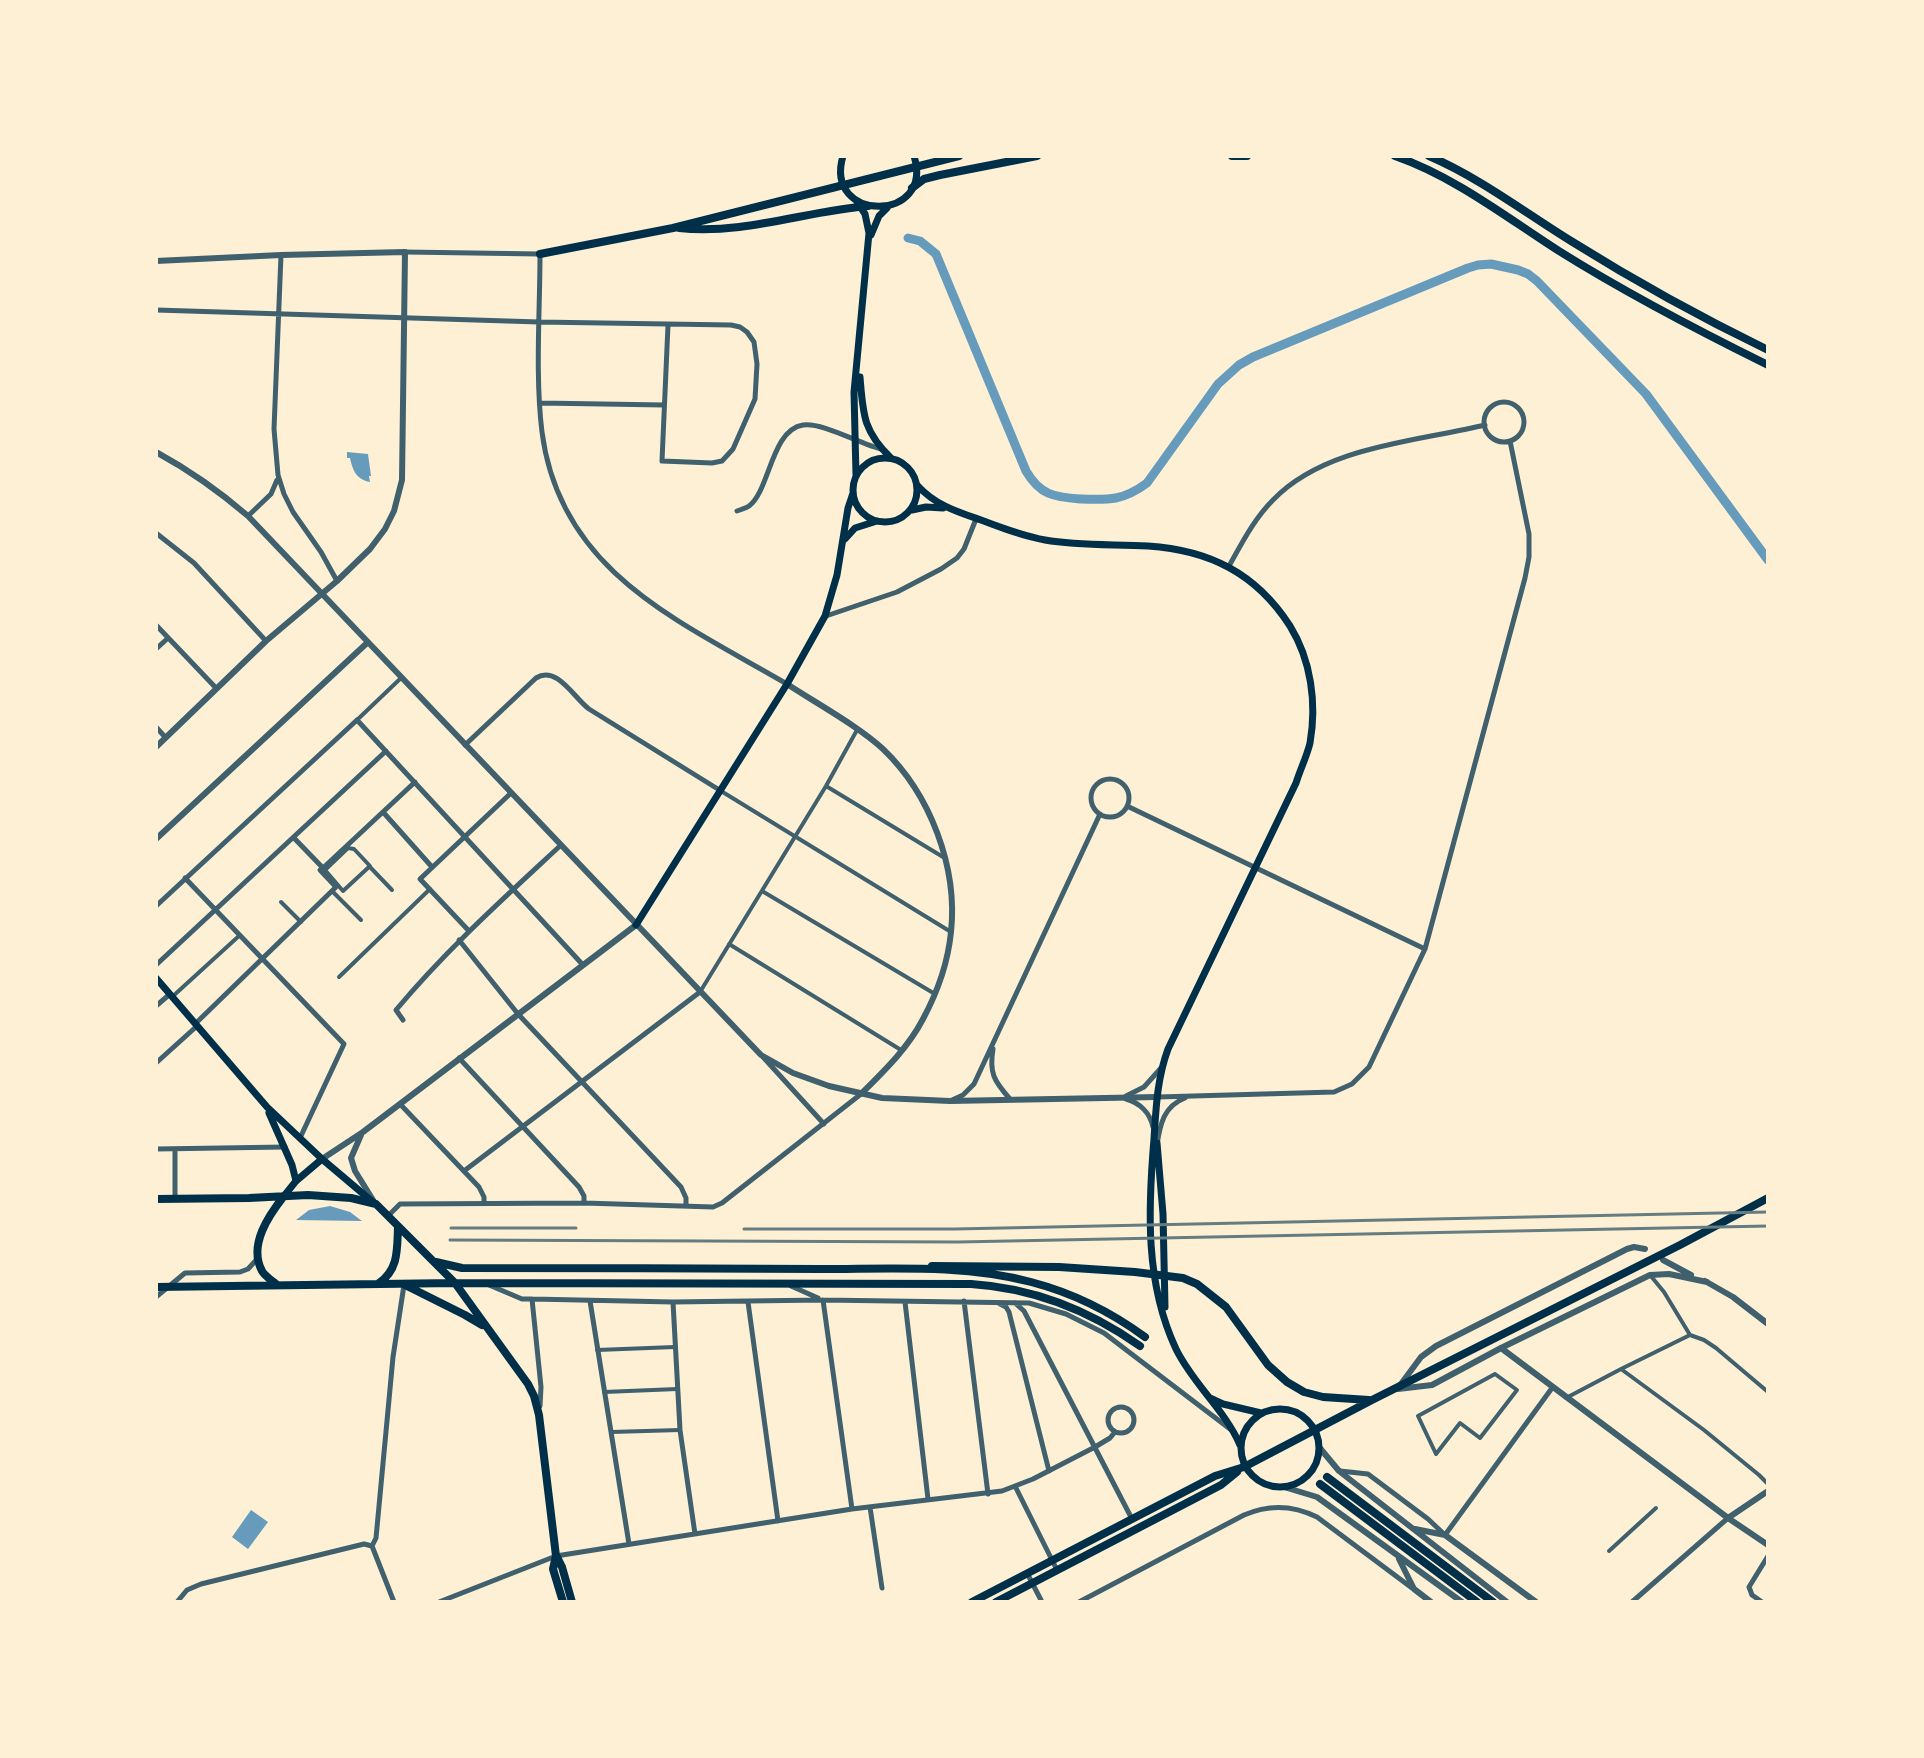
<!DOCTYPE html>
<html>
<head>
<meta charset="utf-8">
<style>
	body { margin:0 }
	#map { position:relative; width:1924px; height:1758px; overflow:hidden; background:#fdf0d5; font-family:"Asap Condensed",sans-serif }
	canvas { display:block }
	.frame { position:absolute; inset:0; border:158px solid #fdf0d5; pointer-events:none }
</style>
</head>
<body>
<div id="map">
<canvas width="1924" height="1758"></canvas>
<div class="frame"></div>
</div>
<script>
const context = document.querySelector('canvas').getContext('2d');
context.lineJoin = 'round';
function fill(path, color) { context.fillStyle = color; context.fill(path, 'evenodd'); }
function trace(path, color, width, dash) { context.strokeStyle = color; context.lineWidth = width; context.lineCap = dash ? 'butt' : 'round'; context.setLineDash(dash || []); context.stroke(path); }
fill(new Path2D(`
	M347,452L368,454L371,476H369L370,482C356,479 353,471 350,458H347Z
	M330,1206L350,1212L362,1221L296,1220L309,1210Z
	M251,1510L268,1522L248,1549L232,1537Z`), '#669bbc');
trace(new Path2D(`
	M908,238L920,241L936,254L1026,471C1040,495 1054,497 1080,499C1108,500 1123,501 1147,483L1218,384L1239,365L1253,357L1468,268L1478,265L1491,264L1518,270L1528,274L1537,281L1646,394L1768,560`), '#669bbc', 9);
trace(new Path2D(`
	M357,720L401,678
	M826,786L943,857
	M721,791L951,932
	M348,848L354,849L370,866L343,891L325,870Z
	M369,866L392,890
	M332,891L361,920
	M762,891L935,994
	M281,902L301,922
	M729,944L901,1050
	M339,977L430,889
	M700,992L826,786L857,730
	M172,997L240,935
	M1650,1275L1664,1292L1690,1335L1704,1340L1716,1348L1768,1392
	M597,1350L675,1347
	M1621,1369L1690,1335
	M1495,1374L1517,1390L1480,1438L1460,1423L1436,1454L1418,1416Z
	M604,1392L677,1389
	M1566,1398L1621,1369L1704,1430L1759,1475L1768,1484
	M611,1432L680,1430
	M1609,1551L1656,1508`), '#3f606c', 4);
trace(new Path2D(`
	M405,252L540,254C540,311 535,376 542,432C560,572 679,621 787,684
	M281,255L274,429L278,475L284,494L293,512L321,552L337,581
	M156,310L539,322L731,325L740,327L747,332L754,342L757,364L755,399L733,449L722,461L712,463L662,461L668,325
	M1484 422a20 20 0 1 1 40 0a20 20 0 1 1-40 0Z
	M540,403L664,405
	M737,511C740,510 746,508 749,506C770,490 771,430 803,425C822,422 860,444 881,449
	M248,516L271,494L277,480
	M156,533L194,563L266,641
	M1229,566C1242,543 1254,519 1273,500C1325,446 1415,442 1485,425
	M826,616L897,592L941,569L957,558L964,549L976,519
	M156,625L216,688
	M156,649L168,638
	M156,727L166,738
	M465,745L536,678C557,665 574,698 589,709L721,791
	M1091 798a19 19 0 1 1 38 0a19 19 0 1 1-38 0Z
	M1127,806L1425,949
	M383,812L432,867
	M323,868L415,782
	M185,878L344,1044L300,1138
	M156,906L357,720L583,965
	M469,931L420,879L511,793
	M459,940L518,1014L681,1187L686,1198V1206
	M156,965L386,751
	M156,1006L170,994
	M403,1020L396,1010C446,950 504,898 561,845
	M195,1024L336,887L320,870L323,868L294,838
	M993,1049C989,1073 994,1081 1010,1099
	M763,1057L824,1124
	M459,1058L579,1187L584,1196V1203
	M156,1063L197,1026
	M1126,1096L1144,1087L1161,1068
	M1158,1097L1334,1092L1352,1084L1369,1067L1425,949L1525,578L1529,557V534L1510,441
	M1126,1099C1140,1103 1150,1113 1153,1127
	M950,1101L963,1095L974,1084L1100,814
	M400,1104L479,1187L484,1197V1203
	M1157,1145C1160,1124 1164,1106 1185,1098
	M156,1149L285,1147
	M175,1149V1199
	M464,1171L700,992
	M388,1216L400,1204L584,1203L713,1207L722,1203L861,1094
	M489,1285L522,1299H532L673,1302L823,1300L1029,1303L1066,1314L1104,1333L1230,1429
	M791,1286L818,1298
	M156,1297L185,1273L240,1272L248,1269L258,1258
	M532,1299L541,1387L540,1406
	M823,1300L852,1509
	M590,1301L629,1544
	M964,1301L988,1494
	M673,1302L680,1430L695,1534
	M748,1302L778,1521
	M905,1302L928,1499
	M998,1303L1006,1307L1009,1312L1049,1471
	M1015,1303L1024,1311L1132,1519
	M1108 1420a13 13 0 1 1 26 0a13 13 0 1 1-26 0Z
	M1340,1471L1368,1474L1428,1519L1445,1535L1552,1388
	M1015,1486L1057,1570
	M870,1507L882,1588
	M1027,1573L1042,1602
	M177,1602L187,1590L201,1584L364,1544L372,1546
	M394,1602L372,1546L376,1538L393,1357L404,1285
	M439,1602L556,1556L852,1509L1002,1491L1033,1479L1095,1447L1110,1438L1115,1432
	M1079,1602L1244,1515C1269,1504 1293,1505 1317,1517L1412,1588
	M1632,1602L1728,1518
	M1762,1602L1752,1595L1749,1587L1768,1556`), '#3f606c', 5);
trace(new Path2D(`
	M156,261L281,255L405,252L402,480L394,511L385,529L370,549L337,581L266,641L156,747
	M156,452C189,470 219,491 248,516L761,1055L793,1073L829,1086L882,1098L950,1101L1157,1097
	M787,684C816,703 858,726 883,749C930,794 958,867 951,932C948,962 937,993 923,1019C908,1048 884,1071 861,1094
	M156,839L367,643
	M361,1135L351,1158L355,1171L373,1200
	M322,1159L363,1132L636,925
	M1663,1260L1691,1275
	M1705,1281L1733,1297L1768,1324
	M1501,1348L1728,1518L1768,1545
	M1401,1384L1421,1357L1436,1346L1627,1249L1634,1247L1645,1249
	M1398,1389L1432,1385L1501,1348L1650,1275L1669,1274L1707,1282
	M1319,1447L1339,1471L1507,1602
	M1284,1487L1317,1497L1462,1602
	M1728,1518L1768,1491
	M1415,1529L1445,1535L1536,1602
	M1399,1559L1414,1589L1431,1602`), '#3f606c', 6);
trace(new Path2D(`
	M843,156C823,223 935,223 914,156
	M856,200L865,214L869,233L854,392L856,475
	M871,235L879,216L887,208
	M860,377C863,414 863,431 891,458
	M853 490a32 32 0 1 1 64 0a32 32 0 1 1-64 0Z
	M918,486C935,505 958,512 981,520C1002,528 1023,536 1045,540C1079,546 1113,544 1148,546C1209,550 1256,573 1290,626C1311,660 1317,703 1310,743C1307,756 1300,770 1296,783L1168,1049C1157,1079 1156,1108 1154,1139C1148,1209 1145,1283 1176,1349C1193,1384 1225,1410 1240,1445
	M912,510L926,507L943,508
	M845,539L855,528L877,521
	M636,925L787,684L825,616L837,575L848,508L853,493
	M156,978L267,1107L322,1159L374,1203
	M269,1113L292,1165L296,1181
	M1157,1143L1163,1214L1165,1307
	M284,1196L296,1181L322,1159
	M1210,1398L1223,1404L1261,1413
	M1241 1448a39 39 0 1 1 78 0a39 39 0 1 1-78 0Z`), '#003049', 7);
trace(new Path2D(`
	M156,1199L249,1198L308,1195L351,1198L376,1204L455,1283L528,1384L534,1396L539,1415L556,1556L553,1569L563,1602
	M436,1262L462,1268C581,1268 701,1268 820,1269C890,1269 963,1264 1031,1282C1073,1293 1111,1312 1145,1337
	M932,1266L1059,1267L1135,1272L1183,1278L1197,1284L1226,1307L1268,1365L1287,1382L1304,1392L1323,1397L1369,1400
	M379,1283C399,1269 397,1249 398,1227
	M276,1284C271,1280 265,1276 262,1271C248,1245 269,1215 284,1196
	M405,1285L465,1315L482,1325
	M156,1287L455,1283L971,1284C1033,1288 1089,1310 1140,1346
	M1327,1477L1493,1602
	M1320,1484L1477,1602
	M557,1557L562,1567L572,1602
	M972,1602L1215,1476L1244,1467L1372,1400L1680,1245L1768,1198
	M996,1602L1221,1485L1237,1472`), '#003049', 8);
trace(new Path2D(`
	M1232,156H1247
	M1395,156C1455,177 1506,217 1559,251C1626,293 1697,330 1768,365
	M1429,156C1480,178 1524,212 1571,241C1635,281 1700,317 1768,350
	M912,188L924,179L940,175L1037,156
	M679,228C744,235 806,211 868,206
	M540,254L673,228L959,156`), '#003049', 8);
trace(new Path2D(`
	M451,1228H576
	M744,1229H955L1768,1212
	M450,1240L958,1242L1768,1226`), '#657d81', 3);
</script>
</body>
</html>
